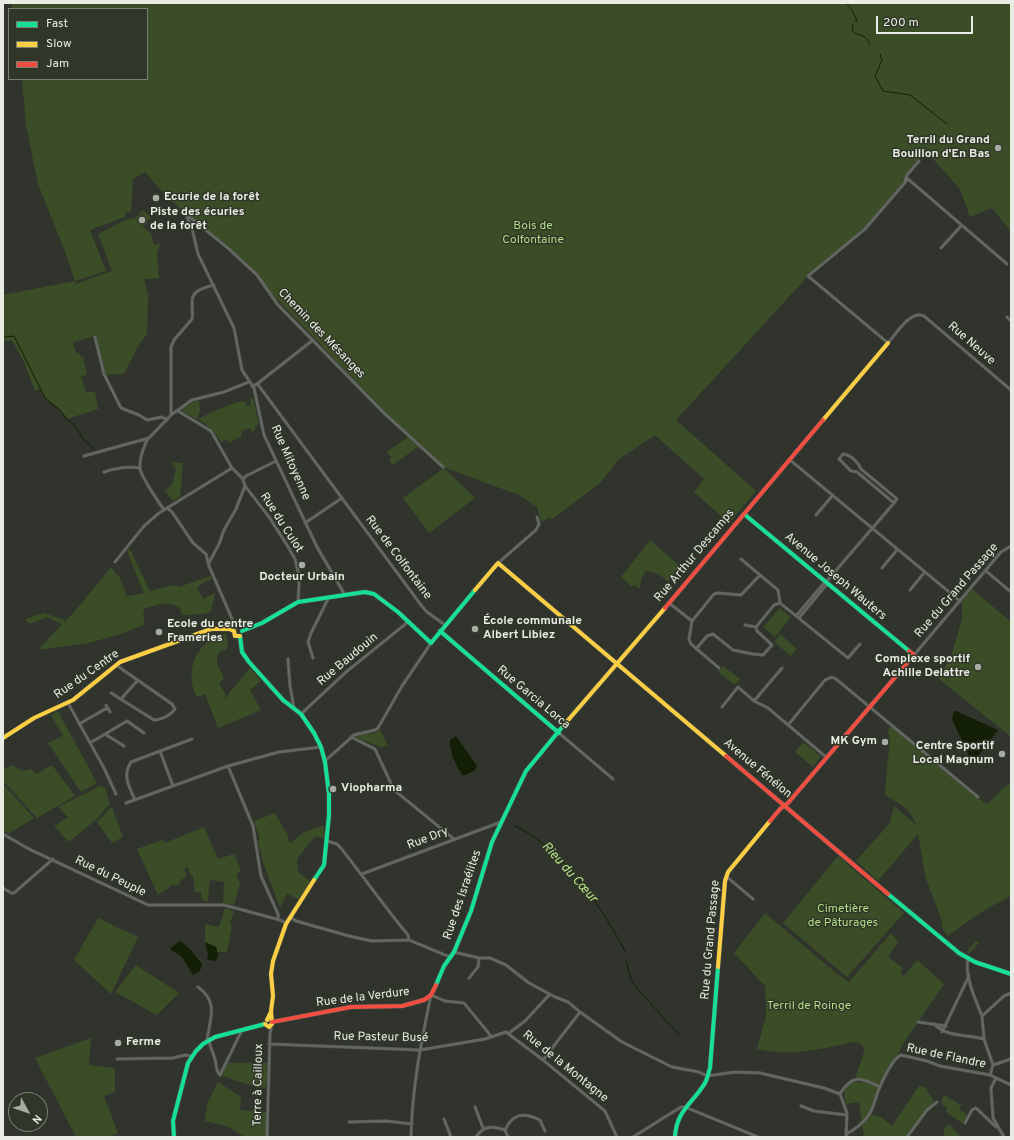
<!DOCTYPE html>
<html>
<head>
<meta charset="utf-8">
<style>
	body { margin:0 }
	#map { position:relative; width:1014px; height:1140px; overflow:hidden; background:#30342c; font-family:Overpass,sans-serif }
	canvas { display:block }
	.frame { position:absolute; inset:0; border:4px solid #e8ece4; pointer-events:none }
	.legend { position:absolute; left:8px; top:8px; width:140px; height:72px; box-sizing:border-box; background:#303729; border:1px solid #7a7f74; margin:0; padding:5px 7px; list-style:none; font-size:12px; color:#e8ece4 }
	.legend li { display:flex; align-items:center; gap:8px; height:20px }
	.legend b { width:20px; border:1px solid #7a7f74 }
	.north { position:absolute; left:8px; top:1092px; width:40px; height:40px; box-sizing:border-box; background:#303729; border:1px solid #7a7f74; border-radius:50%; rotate:130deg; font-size:11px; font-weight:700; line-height:16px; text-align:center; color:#e8ece4 }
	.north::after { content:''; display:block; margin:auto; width:14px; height:18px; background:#a8aca4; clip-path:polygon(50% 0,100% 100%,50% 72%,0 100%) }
	.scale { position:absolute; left:876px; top:16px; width:97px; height:18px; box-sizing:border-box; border:2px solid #e8ece4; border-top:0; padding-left:5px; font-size:12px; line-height:14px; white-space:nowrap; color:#e8ece4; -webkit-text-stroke:3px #303729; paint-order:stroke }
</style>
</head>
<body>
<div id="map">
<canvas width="1014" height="1140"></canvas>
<div class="frame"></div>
<ul class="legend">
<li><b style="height:5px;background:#16e098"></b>Fast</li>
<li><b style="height:5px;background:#ffcf43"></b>Slow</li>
<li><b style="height:5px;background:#f24e42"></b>Jam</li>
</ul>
<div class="north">N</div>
<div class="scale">200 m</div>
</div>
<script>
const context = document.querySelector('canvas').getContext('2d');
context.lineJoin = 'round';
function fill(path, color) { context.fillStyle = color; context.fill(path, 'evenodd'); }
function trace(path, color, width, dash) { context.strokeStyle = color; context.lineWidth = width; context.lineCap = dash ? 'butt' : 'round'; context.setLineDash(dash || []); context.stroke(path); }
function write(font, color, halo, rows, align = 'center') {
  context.font = font + ' Overpass,sans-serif'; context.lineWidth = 3; context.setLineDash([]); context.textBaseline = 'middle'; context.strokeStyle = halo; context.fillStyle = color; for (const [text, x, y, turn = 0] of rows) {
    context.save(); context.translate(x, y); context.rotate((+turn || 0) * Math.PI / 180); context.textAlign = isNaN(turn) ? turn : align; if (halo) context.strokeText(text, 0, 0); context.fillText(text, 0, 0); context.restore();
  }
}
fill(new Path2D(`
	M12,3H1011V232L992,208L970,217L960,189L932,158L921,157L907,175L905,183L865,229L808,276L676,420L756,491L729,523L694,492L704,479L655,435L619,459L600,483L551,520V517L541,522L537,507L519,495L443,467L385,412L274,296L257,275L230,249L185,213L164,194L145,172L133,179L131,212L126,213L125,217L90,230L106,271L75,281L76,284L112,271L98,234L125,220L136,218L142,210L151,217L143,227L151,234L154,245L160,243L157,255L159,278L144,279L148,295L147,334L139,345L124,374L106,375L96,336L73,342L76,353H79L80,357L83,356L87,375L81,376L86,392H95L98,409L67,419L60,410L45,398L40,389L35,391L24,362L12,340L3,342V295L75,281L64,249L38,184L26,126L22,79H147V9H12Z
	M253,398L259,425L255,426L256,429L252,432L250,428L241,431L242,436L229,443L227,439L221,442C215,432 208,425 198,419C214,412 228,403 245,401L246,406H251L250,399Z
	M199,399L200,411L197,419L182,411V409Z
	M409,436L419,446L393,465L389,460L391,457L387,452Z
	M171,462L183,463L180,497L173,501L165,491L172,484L176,470Z
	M444,468L475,498L429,533L403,498Z
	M650,540L680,566L668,582C661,575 655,571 645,571L641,580L640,589L635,585L632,587L621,577Z
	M130,549L150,591L173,585L179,587L210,576L212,579L204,582L197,588L203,599L215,593L211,612L203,614L182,615L180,608C166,600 160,604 145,608L143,615L145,624L124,633L89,643L38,650L62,624L47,617L29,624L25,619L44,613L65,620L64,623L86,598L111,567L117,575L118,574L127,596L144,593L127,551Z
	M971,588L1011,622V737L938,678L951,657L962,619V604L960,601Z
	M780,608L791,617L775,637L763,627Z
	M226,633L228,643L226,650H223C211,657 220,669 224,678L219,684L226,695L221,703L250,668L261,681L250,690L261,710L218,728L205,694L197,697C195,693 192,687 192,682C189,659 203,638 226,633Z
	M780,634L797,649L791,656L774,642Z
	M723,666L740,679L735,685L718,672Z
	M58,711L97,783L81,792L48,743L63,736L51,715Z
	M893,726L987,805L1004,787L1011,783V896C988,907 968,921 948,936L943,930L941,918L926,879L918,834L878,881L856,861L890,823L894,806L916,825C911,809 899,803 885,795L887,766L890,742L888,733L889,727Z
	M380,730L385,739L388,746L381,747L354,737V736L374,733Z
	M803,742L821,756L813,767L795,752Z
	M12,765L22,771L31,769L36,774L52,765L75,796L37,818L3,781V770Z
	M3,784L34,818L8,834L3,829Z
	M100,786L105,788L110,805L107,806L99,817L69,842L54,826L68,817L58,807Z
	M112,807L123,837L112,843L97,822Z
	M275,813L288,836V840L290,843L304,832L324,825V838L315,836L297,859L298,872L311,882L299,900L287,893L280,908L263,862L258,842L260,840L254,821Z
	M204,827L218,859L234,854L241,871L236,874L240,884L234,905L223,903L224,882L210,880L208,901H203L202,897H201V891L195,893L193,876L190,875L188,867L184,869L187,876L180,881V884L176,886L170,885L169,888L158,895L137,849L162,840L165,843Z
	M838,856L904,913L847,977L783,923Z
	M225,908L234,911L230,924L232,925L227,952H217L216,947L205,942V924L219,927Z
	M765,913L836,973L849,982L891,933L898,942L888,957L903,968L901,972L903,977L917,960L944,984L903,1044L880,1087L870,1114L881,1117L892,1126L919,1086C926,1086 926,1089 929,1094C932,1098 933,1099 935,1103L927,1108L905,1137H864L859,1102L846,1104C840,1078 855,1081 873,1084L863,1080H855L864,1052V1048L860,1043L853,1042C821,1049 790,1057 757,1049L766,1016L765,986L734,953Z
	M98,918L138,937L111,994L74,960Z
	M976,941L979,943L969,954L966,952Z
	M136,965L179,993L157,1015L115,992Z
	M91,1038L89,1065L115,1068V1092L104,1096L118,1133L107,1137H76L35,1058Z
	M225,1063H268L266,1087L258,1088L223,1076L220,1075Z
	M218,1082L241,1097L240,1110L266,1112V1137H246L226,1126L205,1121L207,1104Z
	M944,1095L961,1105L959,1109L967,1115L963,1124L946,1112L947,1108L941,1104Z
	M949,1124L961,1137H945L943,1130Z`), '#3b4d27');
fill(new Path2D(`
	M954,711H956L998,730L977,757L974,759L969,756L952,719Z
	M456,736L477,766L475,770L466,775H462C456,765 449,752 450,740Z
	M180,941L189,948L202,964L200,971L193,975L182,957L170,949L173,946Z
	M205,942L216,947L218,955L216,961L207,960L208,954Z`), '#121f04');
trace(new Path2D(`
	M846,3L850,7L857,20L855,21
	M853,24L852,30C859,38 863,31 870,44
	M880,54L882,60L875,76L883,91L910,95L947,124
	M3,335L4,337L14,336L45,398L60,410L67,419L76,427L84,440L94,449
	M515,826C562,847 601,906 625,951
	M626,961L631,979L635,986L679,1035`), '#121f04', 1);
const street = new Path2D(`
	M905,181L907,175L919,161
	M185,213L192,228L198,254L234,328L242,370L254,388L264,435L317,547L345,595
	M187,215L229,249L257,275L278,305L384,413L443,467
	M941,248L961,226
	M1007,264L908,179L865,229L808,276L888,343C896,334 910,310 924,316L1011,390
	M1007,317L1011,321
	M95,337L104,374L121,408L139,415L147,420L162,417L167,420
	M257,384L313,340
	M252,386L257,384L259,386L421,605L427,612L445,625
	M178,411L211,431L232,468L243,479L245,486L269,517L287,545L295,559L298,571L299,584L298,602
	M171,415V347L174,340L192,319C193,313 192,308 192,302C192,290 204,288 214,285
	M148,438C144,447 139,458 140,469C142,478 158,501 164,510
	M84,456L149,438L171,415L192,400L224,392L249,382
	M790,460L960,601
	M104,472C116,468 127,466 140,468
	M243,479L246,476L276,461
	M167,508L172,512L193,543L206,554L209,566L236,628
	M816,515L833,495
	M305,523L342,498
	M741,559L760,575
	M115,562L144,526L159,513L232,468
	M209,563L219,544L224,530L236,509L245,486
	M498,563L536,530L539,524L537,517
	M882,568L897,550
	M986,571L1011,592
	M826,582L894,503L897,499L861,469C858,462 851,455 843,454L839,459L851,471L857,472L894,503
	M910,590L924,573
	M669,603L692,621L689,639L691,644L719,668
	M796,616L825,582
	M799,618L827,584
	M692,621L714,594L718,593L741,595L760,575L778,590L780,603L848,658L860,644
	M745,625L756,627
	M696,649L707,636L713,634L733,650L753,654L763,655L772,645L757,631L756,627L774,605L780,603
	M914,655L1001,552L1011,546
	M313,658L308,642L311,633L328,599
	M288,659L290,686L294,708
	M111,693L154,720C161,720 171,715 175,709L172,704L116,665
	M121,699L137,681
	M754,701L782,668
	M68,703L104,768L116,794
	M106,705L110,712
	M722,707L738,687L754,701L768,708L826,757
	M301,714L346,672L408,622
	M79,724L107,708
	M788,725L825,680L832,677L836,679L978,797
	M559,733L613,779
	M105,734L124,746
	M351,737L375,749L394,790L454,839
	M90,743L127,721L144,733
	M160,751L173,786
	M325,761L354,735L375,730L378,728L402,686L431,643
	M228,766L253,826L261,876L278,914V919
	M135,800C129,786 122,776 131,762L192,739
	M126,803L228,766L279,752L321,747
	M3,834L29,849L148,905H224L280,920L286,923
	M327,841L337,844L340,847C363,876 384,906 408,935L409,940
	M362,874L501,822
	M727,877L753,899
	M3,888L11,893H14L53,859
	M290,917L296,921L349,936L372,941L409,940L450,957
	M454,952L479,958H490L506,965L529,983L555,997L568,1002L580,1012L622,1042L672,1067L699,1072L707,1076L735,1072L760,1073L824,1088L840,1094
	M968,959C964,975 976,1001 982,1016
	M469,978L478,967L479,958
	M198,987C219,1002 210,1019 207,1040
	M918,1022L946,1026
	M934,1024C948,1038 967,1034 984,1039
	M942,1032L969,976
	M509,1033L525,1021L550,994
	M209,1040C210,1047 213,1053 215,1059C217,1065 215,1070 220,1075L242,1030
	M269,1044L420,1050L485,1039L506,1032L543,1060L605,1111L617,1137
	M117,1059L173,1058L185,1055L191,1056
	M543,1060L580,1012
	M993,1065L1011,1059
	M990,1075L993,1065L984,1039L982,1016L1004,996L1011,993
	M996,1078L991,1088L993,1118L1004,1137
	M840,1094C852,1074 861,1077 880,1087
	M840,1094L847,1113L846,1137
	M801,1106L814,1111L847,1115
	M475,1107L483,1128
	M444,1119L451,1137
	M349,1122L386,1121L412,1124
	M965,1123L972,1110L976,1108L996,1127
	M505,1130L508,1137
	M846,1134C854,1130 863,1123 868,1116C874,1108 875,1098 879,1089C882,1081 893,1058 901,1055L927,1061L940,1066L990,1075L1011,1085
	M267,1137L270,1033L271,1030V1026
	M411,1137C412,1088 421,1043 431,995L445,1001L464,1003L491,1036
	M476,1137C484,1125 492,1126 505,1130C513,1113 524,1112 540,1120L545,1131
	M633,1137L681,1107H685L758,1137
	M907,1137L927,1110L937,1102`);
const fast = new Path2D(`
	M744,514L909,651
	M242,631L262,623L298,602L365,592L374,594L398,612L431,643L475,590
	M440,631L559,733
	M240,636L242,652L249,662L283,700L301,714L314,733L321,747L325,762L329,794V815L324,865L314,880
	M888,894L959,953L975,962L1011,974
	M436,985L444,966L454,952L471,911L492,842L526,771L563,726
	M174,1137L173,1121L188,1063L196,1051L203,1044L215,1037L265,1024
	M675,1137C676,1111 693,1103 705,1083C708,1078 708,1073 710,1068L718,967`);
const slow = new Path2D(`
	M823,420L888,343
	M475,590L498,563L726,756
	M234,631L235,636H240
	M563,726L665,608
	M3,738L34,718L73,700L120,662L211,629H229L234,631
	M718,967L725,881L728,872L770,821
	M267,1020L271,1012
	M265,1024L269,1027L272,1024L271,1011L273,996L271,974L273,961L286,924L314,880`);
const jam = new Path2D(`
	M665,608L823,420
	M726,756L888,894
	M770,821L780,809L788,803L914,655L909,651
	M272,1022L351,1007L402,1006L424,1000L431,995L436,985`);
trace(street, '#4e524b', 3.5);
trace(fast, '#4e524b', 5);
trace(slow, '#4e524b', 5);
trace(jam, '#4e524b', 5);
trace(street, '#636661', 2.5);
trace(fast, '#16e098', 4);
trace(slow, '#ffcf43', 4);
trace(jam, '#f24e42', 4);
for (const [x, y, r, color] of [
	[998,148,4,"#a8aca4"],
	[156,198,4,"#a8aca4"],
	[142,220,4,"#a8aca4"],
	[302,565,4,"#a8aca4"],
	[475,629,4,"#a8aca4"],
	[159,632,4,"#a8aca4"],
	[978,667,4,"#a8aca4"],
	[885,742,4,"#a8aca4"],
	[1002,754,4,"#a8aca4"],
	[333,789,4,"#a8aca4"],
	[118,1043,4,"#a8aca4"]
]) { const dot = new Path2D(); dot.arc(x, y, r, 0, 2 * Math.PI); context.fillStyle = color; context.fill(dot); trace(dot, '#303729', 1.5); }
write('bold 12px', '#e8ece4', '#303729', [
	["Terril du Grand",990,141,"right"],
	["Bouillon d'En Bas",990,155,"right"],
	["Ecurie de la forêt",164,198],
	["Piste des écuries",150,213],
	["de la forêt",150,227],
	["Docteur Urbain",302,578,"center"],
	["École communale",483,622],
	["Albert Libiez",483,636],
	["Ecole du centre",167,625],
	["Frameries",167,639],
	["Complexe sportif",970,660,"right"],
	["Achille Delattre",970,674,"right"],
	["MK Gym",877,742,"right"],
	["Centre Sportif",994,747,"right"],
	["Local Magnum",994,761,"right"],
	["Viopharma",341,789],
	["Ferme",126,1043]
], 'left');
write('12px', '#b1db84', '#303729', [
	["Bois de",533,227],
	["Colfontaine",533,241],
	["Cimetière",843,910],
	["de Pâturages",843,924],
	["Terril de Roinge",809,1007]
]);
write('12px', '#e8ece4', '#303729', [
	["Chemin des Mésanges",321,334,46],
	["Rue Neuve",971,344,41],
	["Rue Mitoyenne",290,463,66],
	["Rue du Culot",281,523,57],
	["Rue Arthur Descamps",695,556,-50],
	["Rue de Colfontaine",398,558,53],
	["Avenue Joseph Wauters",835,577,40],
	["Rue du Grand Passage",957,591,-49],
	["Rue Baudouin",348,660,-40],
	["Rue du Centre",87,675,-35],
	["Rue Garcia Lorca",533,698,40],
	["Avenue Fénélon",757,769,40],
	["Rue Dry",428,839,-21],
	["Rue du Peuple",110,877,26],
	["Rue des Israélites",463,895,-71],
	["Rue du Grand Passage",711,940,-85],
	["Rue de la Verdure",363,998,-7],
	["Rue Pasteur Busé",381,1038,1],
	["Rue de Flandre",946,1057,12],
	["Rue de la Montagne",565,1067,39],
	["Terre à Cailloux",259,1085,-89]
]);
write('italic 13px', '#b5e088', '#303729', [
	["Rieu du Cœur",569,873,48]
]);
</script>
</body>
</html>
